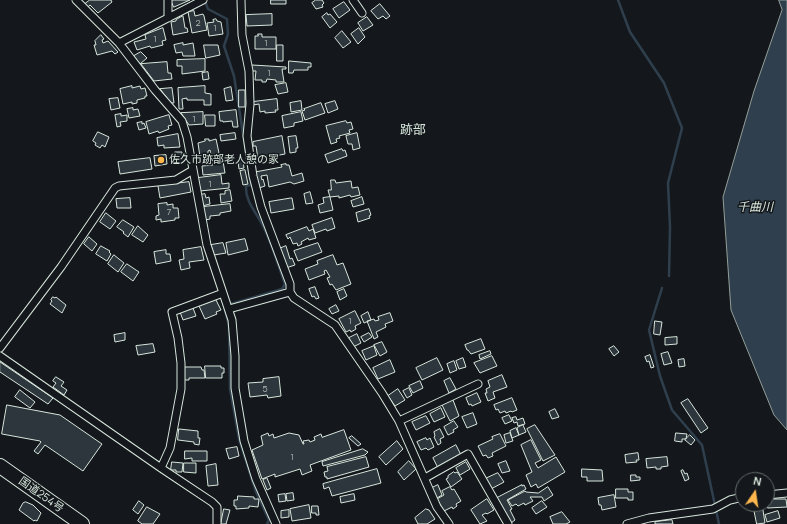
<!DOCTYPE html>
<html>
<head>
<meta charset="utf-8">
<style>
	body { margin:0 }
	#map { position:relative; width:787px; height:524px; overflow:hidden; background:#14181c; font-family:Manrope,sans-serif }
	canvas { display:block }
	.north { position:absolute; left:735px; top:472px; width:40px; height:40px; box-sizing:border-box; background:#14181c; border:1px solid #626a69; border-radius:50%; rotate:13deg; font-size:11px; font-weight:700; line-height:16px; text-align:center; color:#d8e6dc }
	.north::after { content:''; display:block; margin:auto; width:14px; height:18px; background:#ffb74d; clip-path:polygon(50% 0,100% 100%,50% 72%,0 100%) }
</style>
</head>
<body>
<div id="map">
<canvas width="787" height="524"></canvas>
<div class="north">N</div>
</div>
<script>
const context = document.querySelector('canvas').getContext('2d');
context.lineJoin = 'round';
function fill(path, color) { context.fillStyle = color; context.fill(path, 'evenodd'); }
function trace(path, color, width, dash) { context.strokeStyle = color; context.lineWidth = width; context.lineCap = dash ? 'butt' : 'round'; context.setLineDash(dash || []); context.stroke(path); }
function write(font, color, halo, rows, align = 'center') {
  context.font = font + ' Manrope,"Noto Sans JP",sans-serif'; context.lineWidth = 3; context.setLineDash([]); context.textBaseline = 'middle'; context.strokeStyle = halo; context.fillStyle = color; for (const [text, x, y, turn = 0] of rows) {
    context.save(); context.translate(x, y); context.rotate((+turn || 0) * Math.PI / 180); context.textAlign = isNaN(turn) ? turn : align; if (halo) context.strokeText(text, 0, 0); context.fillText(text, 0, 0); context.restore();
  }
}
const water = new Path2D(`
	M779,0H787V430L774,415L731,310L723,197L754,91L782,10Z`);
fill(water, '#2f3f4d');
trace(water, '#939e99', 1);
trace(new Path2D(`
	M618,0L630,32L664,83L682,128L668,183L670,227L669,276
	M205,1L208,9L227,19L228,34L224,46L234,76L251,185L246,186C245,202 257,213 263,226C272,244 278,265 285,284L282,289L224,306L229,326L230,389L239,439L256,492L269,520L267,524
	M662,288L649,330L660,376L672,410L702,445L719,524`), '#2f3f4d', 2.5);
const building = new Path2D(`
	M90,0H111L112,2L98,13L90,5L88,7L85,4Z
	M171,0H190L174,7Z
	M271,0H286V4H271Z
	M316,0H322L324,3L322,5L323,7L316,9L312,3Z
	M344,2L350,10L339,18L333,9Z
	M380,4L390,16L386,19L383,16L378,19L371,11Z
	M194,11L195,16L203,14L204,16L207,30L192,33L188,12Z
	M327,13L328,15L330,14L337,22L330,28L322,17Z
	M272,14V25L247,26L246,15Z
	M183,16L185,28H187L188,32L173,35L171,22L176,21V20Z
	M367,17L373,25L363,31L358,23Z
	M216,19L217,21L221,22L223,34L209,36L207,23L214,22L213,20Z
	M163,28L166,40L162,41L163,45L151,48L150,46L137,50L134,42L146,39L145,35Z
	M359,28L365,37L358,44L351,34Z
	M342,31L351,42L343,48L335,38Z
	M258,34H262V37H276V49H255V36H258Z
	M101,35L104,39L102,40L103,43L108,41L118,52L115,54L112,51L97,55L94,45H96L95,41Z
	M183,43V45L193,43L195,56H183L182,52L176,53L174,45Z
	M204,45H218L220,55L206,58Z
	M277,45H283V61H277Z
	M141,52L147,58L140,64L134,56Z
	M205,59V71L182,74V66H177V60Z
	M289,61L311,63V67H308V70H294L293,73H289Z
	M167,62L168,73H171L172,79L154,81L141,64Z
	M252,65L286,67V69H282L284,82H276V80L267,79L266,82H262V80H255L256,71H252Z
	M208,72L209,79L203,80L202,73Z
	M286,83L288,92L278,94L275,85Z
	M132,86V88L140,86L141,89L145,88L147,96H145V98L137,100V103L132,104V102L123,104L120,89Z
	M205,86V93L211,94V105H204V100H187V98L182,99L183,109H179L178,88Z
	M231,87L233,100L226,101L224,89Z
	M172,88L174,103H171L160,89Z
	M239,90H245V107H239Z
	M118,98L120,108L111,110L109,99Z
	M277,99L278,110H275L276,112L265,113V111L260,112L259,104L253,105V102Z
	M301,101L302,110L291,112L290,103Z
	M335,101L338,109L328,113L325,104Z
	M321,103L325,113L305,120L302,111L305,110L304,109Z
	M133,108V110L138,109L140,116L129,118L127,109Z
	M236,110L238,127H233L232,121L223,122V121H220L219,112Z
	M203,112V124L189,125L181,113Z
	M301,112L303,121L294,123V126L284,128L282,116Z
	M121,114V116L127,115V121L120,122L121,126L117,127L115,115Z
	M169,115L172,125L168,126L169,129L159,133L158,131L149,134L146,122Z
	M205,115H215V126H206Z
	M346,121L347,123L351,122L353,129L349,130L350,133L339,136L340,138L336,139L337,142L331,144L326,126Z
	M142,122V124L144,123L146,128L139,130L137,123Z
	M98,132L109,137L105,147L102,145L100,148L95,145L96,143L93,141Z
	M235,133L236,139L221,141L220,135Z
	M357,133L360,148L353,150L352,144H348L346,136Z
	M178,134L180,147L164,148V145L158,146L157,138Z
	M282,136L285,154L258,159L256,146H253V142Z
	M296,136L298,148H296V152L290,153L288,137Z
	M205,139H209V141L216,139L219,153L211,155L210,150L208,151V155L200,157L198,143L205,141Z
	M342,149L343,151L345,150L347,156L328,163L325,155Z
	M175,152H182L183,160L176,161Z
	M166,155L167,164L155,166L154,156Z
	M150,158L152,169L120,174L118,162Z
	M243,160L244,168L239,169L238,161Z
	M223,161L225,173L203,175L202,166L213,165V163Z
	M286,164V165H289L292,176L302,173L304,181L294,184L290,182L269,187L267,175L261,176L262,180L263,179L265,186L259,188L255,172L282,167L281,165Z
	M245,170L248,184L243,185L240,171Z
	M221,175L222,184L229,183V188L200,191L198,178Z
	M331,180H335L336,183L351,181L352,188L358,187L360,195L351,197L350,195L339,198V196L330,197L328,190H331Z
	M189,182L191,192L160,198L158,186Z
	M230,190L232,201L221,203L220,194H225V191Z
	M310,192L313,203L306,204L304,194Z
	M205,194L206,198L209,197L210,204L202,206L200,195Z
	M330,197L333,210L320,213L318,205L324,203L323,198Z
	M362,197L364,204L353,207L351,201Z
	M130,198L131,208H117L116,199Z
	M291,198H292L294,209L271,213L269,202Z
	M167,203V205L173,204V208H178L179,218H175V220L161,222V219L156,220V216L159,215L158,204Z
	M230,204L231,211L220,213V215L210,216V219L205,220L203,207Z
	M369,209L371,215L369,216L370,218L358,222L356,213Z
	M106,213L116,221L110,229L100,222Z
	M332,218L335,228L327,231L326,229L315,233L312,225Z
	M123,220L134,227L128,237L123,233L124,232L117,227Z
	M138,226L148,235L143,242L132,235Z
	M307,227L309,231L313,229L316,238L309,240L308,238L301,242L302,244L298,246L297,243L293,244L290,237L288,239L286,235Z
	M89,237L97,244L92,251L84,244Z
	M245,239L248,250L228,255L226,243Z
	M223,243L226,253L214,255L211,245Z
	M318,243L322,252L298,261L294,251Z
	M101,246L110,251L109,252L111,254L107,261L96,254Z
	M286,246L290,259L292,258L295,265L286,268L279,249Z
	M201,247L204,260L189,262L190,268L181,270L179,260L184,259L183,250Z
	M166,250V254H170L171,261L156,264L154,252Z
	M114,255L124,263L118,272L108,264Z
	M333,255L337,265L343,263L351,284L336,290L332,284L330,285L327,278L330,277L326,270L324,271L325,274L309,280L305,269L318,264L317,261Z
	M127,264L139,272L133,281L121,272Z
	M315,287L319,298L316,299L314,296L312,297L309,289Z
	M344,289L347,296L340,300L337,292Z
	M53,297L55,298L56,297L66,305L62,313L50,304L52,301L51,300Z
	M216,300L221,310L216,312L217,314L205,319L199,306Z
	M336,305L339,311L332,314L329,309Z
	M193,308L196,316L183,320L180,312Z
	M355,311L361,323L355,326L356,329L351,332L350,330L346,332L339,319Z
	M368,312L371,320L364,323L361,316Z
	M390,313L393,321L385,324L386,327L376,332L378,337L374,339L367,321L374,319L375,321L379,320L378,317Z
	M655,321L662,322L660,335L654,334Z
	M125,333V340L115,342L114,335Z
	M369,333L372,337L364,342L361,337Z
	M357,334L361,343L353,347L349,338Z
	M677,337V344L665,345V338Z
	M481,339L485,349L471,354L468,350H467L465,345Z
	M382,342L387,352L380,356L374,345Z
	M153,344L155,352L138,355L136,346Z
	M374,346L377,355L366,360L362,351Z
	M614,346L619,352L614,356L609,349Z
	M490,351L491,354L480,359L479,355Z
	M668,352L672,363L664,365L661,354Z
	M650,355L654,367L651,368L649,361L647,362L645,357Z
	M492,356L497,366L480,373L474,363Z
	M437,358L443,370L422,380L416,368Z
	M463,358L466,367L459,369L456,361Z
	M684,359L685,366L679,367L678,360Z
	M390,360L395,372L378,379L373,368Z
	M454,361L457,370L450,373L447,364Z
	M0,362L53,398L48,404L0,372Z
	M205,366H221V368H224V373H222V378H206Z
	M185,367H201L202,370H204L205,378H189V380H185Z
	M502,375L507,387L493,392L495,398L488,401L485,393H487L486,389L490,387L488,381Z
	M56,377L64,382L61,386L67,390L64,395L53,387L56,383L53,381Z
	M279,377L281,396L268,398L267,395L250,397L248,383L263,382V379Z
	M450,378L456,389L449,393L444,381Z
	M420,381L423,388L413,393L409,386Z
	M409,388L412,395L407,398L403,391Z
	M398,389L405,400L395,406L388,396Z
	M20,390L35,402L30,408L15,397Z
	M477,393L481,402L472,406L471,404L469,405L466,398Z
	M512,398L517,410L512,412L511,411L506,413L505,411L500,413L498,409L496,410L494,405Z
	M688,399L708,428L701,433L681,403Z
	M453,400L459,416L450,421L442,405Z
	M7,405L60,415L102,444L83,471L45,445L38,454L34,451L41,442L40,441L2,434Z
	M441,408L445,417L434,422L430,414Z
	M555,409L559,417L552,419L549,412Z
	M473,413L477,424L467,428L462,417Z
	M509,415L512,421L505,424L502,418Z
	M426,416L430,423L416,430L412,422Z
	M516,417L517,420L523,418L525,424L518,426L517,422L514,423L512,418Z
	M454,421L458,427L453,430L454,432L448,435L444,427Z
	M523,425L526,432L519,435L517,428Z
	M535,425L555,455L543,461L527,429Z
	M516,428L519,435L512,438L510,431Z
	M179,429L198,431V438H200L199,445L194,444V442L178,440Z
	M440,429L444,437L440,439L441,443L438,445L434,437L435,436L434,432Z
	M344,430L351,450L310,465L312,471L302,475L300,469L275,477V474L262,479L252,450L263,445L261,436L268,433L269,436L273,434L274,438L289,433L299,435L303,444H304L303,441L309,440L310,442L315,440L314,437L321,434L322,437Z
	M510,433L513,441L506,443L504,435Z
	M676,433L687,434L686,439H682V442L675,441Z
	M500,434L506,446L492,453L493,456L488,458L486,455L483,456L478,446L493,439L492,437Z
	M690,435L695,440L691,445L685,440Z
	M352,436L361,444L358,446L349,438Z
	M426,438L427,440L430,438L434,447L428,450L426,448L421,450L417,442Z
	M531,440L541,460L535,463L538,468L556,457L565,472L538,488L536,484L531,487L526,475L532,472L521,445Z
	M397,441L403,449L386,465L379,457Z
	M456,445L461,455L438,468L433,458Z
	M237,447L239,456L229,459L226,449Z
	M363,449L368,452L365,455L323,466L322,462Z
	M185,451H207V461H192V458L185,459Z
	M638,453L639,460H636L637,462L626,463L625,455Z
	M366,457L369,467L327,479V477H325L324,472L328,471L327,467Z
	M667,457L668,466L661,467V469H656V467L647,468L646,459Z
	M409,461L416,469L404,480L398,472Z
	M506,461L510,471L502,473L498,464Z
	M172,462L183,463L182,472H176V470H171Z
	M466,462L470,469L460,475L456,468Z
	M184,463H196V473L184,472Z
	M216,464L218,485L208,486L206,466Z
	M377,469L381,483L332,496L329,487L324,489L323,484Z
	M582,469L602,470L603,481H587V477H582Z
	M683,470L685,474L687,473L689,479L685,481L681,471Z
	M454,472L455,473L457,472L462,479L451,487L446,479L448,478V476Z
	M498,473L504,482L491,489L485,479Z
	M631,475H636V477H640V480L631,481Z
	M267,478L271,488L267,490L263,480Z
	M438,485L442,495L437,498L432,488Z
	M522,485V486L524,485L526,489L507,500L512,509L510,510L515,520L511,523L497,498Z
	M450,487L452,490L454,489L461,501L456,504L457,506L453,509L452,507L444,511L437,499L444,495L442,491Z
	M548,487L553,495L544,501L542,497H530L533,501L525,505L524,503L518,506L516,504L512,506L508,500L525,491L526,492L538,493Z
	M616,489H628V492H633V500H628V498H616Z
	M293,493L294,500L287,501L286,494Z
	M285,494L286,501L279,502L278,495Z
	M354,494L355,500L341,503L340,497Z
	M614,495L616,507L602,510L601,505H599L598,498Z
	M238,496L254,497V499H259L258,507L249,506V508L236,509V506H234V500H237Z
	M487,499L494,510L487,514L486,513L482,515L487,521L480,524L471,510Z
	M768,499H786L787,507L768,508Z
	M139,501L144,505L138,514L133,510Z
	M542,501L547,507L536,514L532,508Z
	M26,502L33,505L41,513L37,521L35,520L34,521L19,510L23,503Z
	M753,504H762L765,523L757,524Z
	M309,505L311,518L292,521L290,509Z
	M312,506H318L319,515H316V513H312Z
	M147,507L160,514L153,524H142L138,521Z
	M224,509L230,510L226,524H221Z
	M426,509L429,510L435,519L427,524H418L415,518Z
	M289,510V517L281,518V511Z
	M778,511L780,518L767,522L765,515Z
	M562,512L570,522L566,524H553L550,517Z
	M672,520L673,524H655V522Z`);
fill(building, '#2c363c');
trace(building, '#d8e6dc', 1);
const street = new Path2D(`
	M76,0L119,43L155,90L182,121L187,137L207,245L232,320L235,356V388L244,441L256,479L276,524
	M168,0V18
	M241,0L242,35L249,71L250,104L247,136L253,176L261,207L290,284V292L294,298L335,325L382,393L399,421L437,507L449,524
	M353,0L362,13
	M119,43L203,0
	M229,309L290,292
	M0,348L61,267L115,188L119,186L176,180L193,170
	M0,356L161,468L212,502L217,507V524
	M399,421L478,384
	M161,468L170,448L181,389V363L178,338L172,312L223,293
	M425,478L468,454L508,524
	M767,495L787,493
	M627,524L649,518L713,509L730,500L743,497`);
const highway = new Path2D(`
	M0,466L82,524`);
trace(street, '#d8e6dc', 9);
trace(highway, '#d8e6dc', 16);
trace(street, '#14181c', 7);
trace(highway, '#14181c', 14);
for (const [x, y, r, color] of [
	[161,160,4,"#ffb74d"]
]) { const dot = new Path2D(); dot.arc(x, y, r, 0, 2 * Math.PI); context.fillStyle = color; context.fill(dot); trace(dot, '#14181c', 1.5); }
write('9px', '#adbab4', null, [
	["2",198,23],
	["1",215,28],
	["1",155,39],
	["1",266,43],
	["1",269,73],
	["1",194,119],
	["1",210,184],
	["7",169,212],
	["1",350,321],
	["5",265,389],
	["1",292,457]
]);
write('11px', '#d8e6dc', '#14181c', [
	["佐久市跡部老人憩の家",169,160]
], 'left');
write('11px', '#d8e6dc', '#14181c', [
	["国道254号",41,495,35]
]);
write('italic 12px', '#d8e6dc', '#14181c', [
	["千曲川",755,208]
]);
write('13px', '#d8e6dc', '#14181c', [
	["跡部",413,130]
]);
</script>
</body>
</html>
